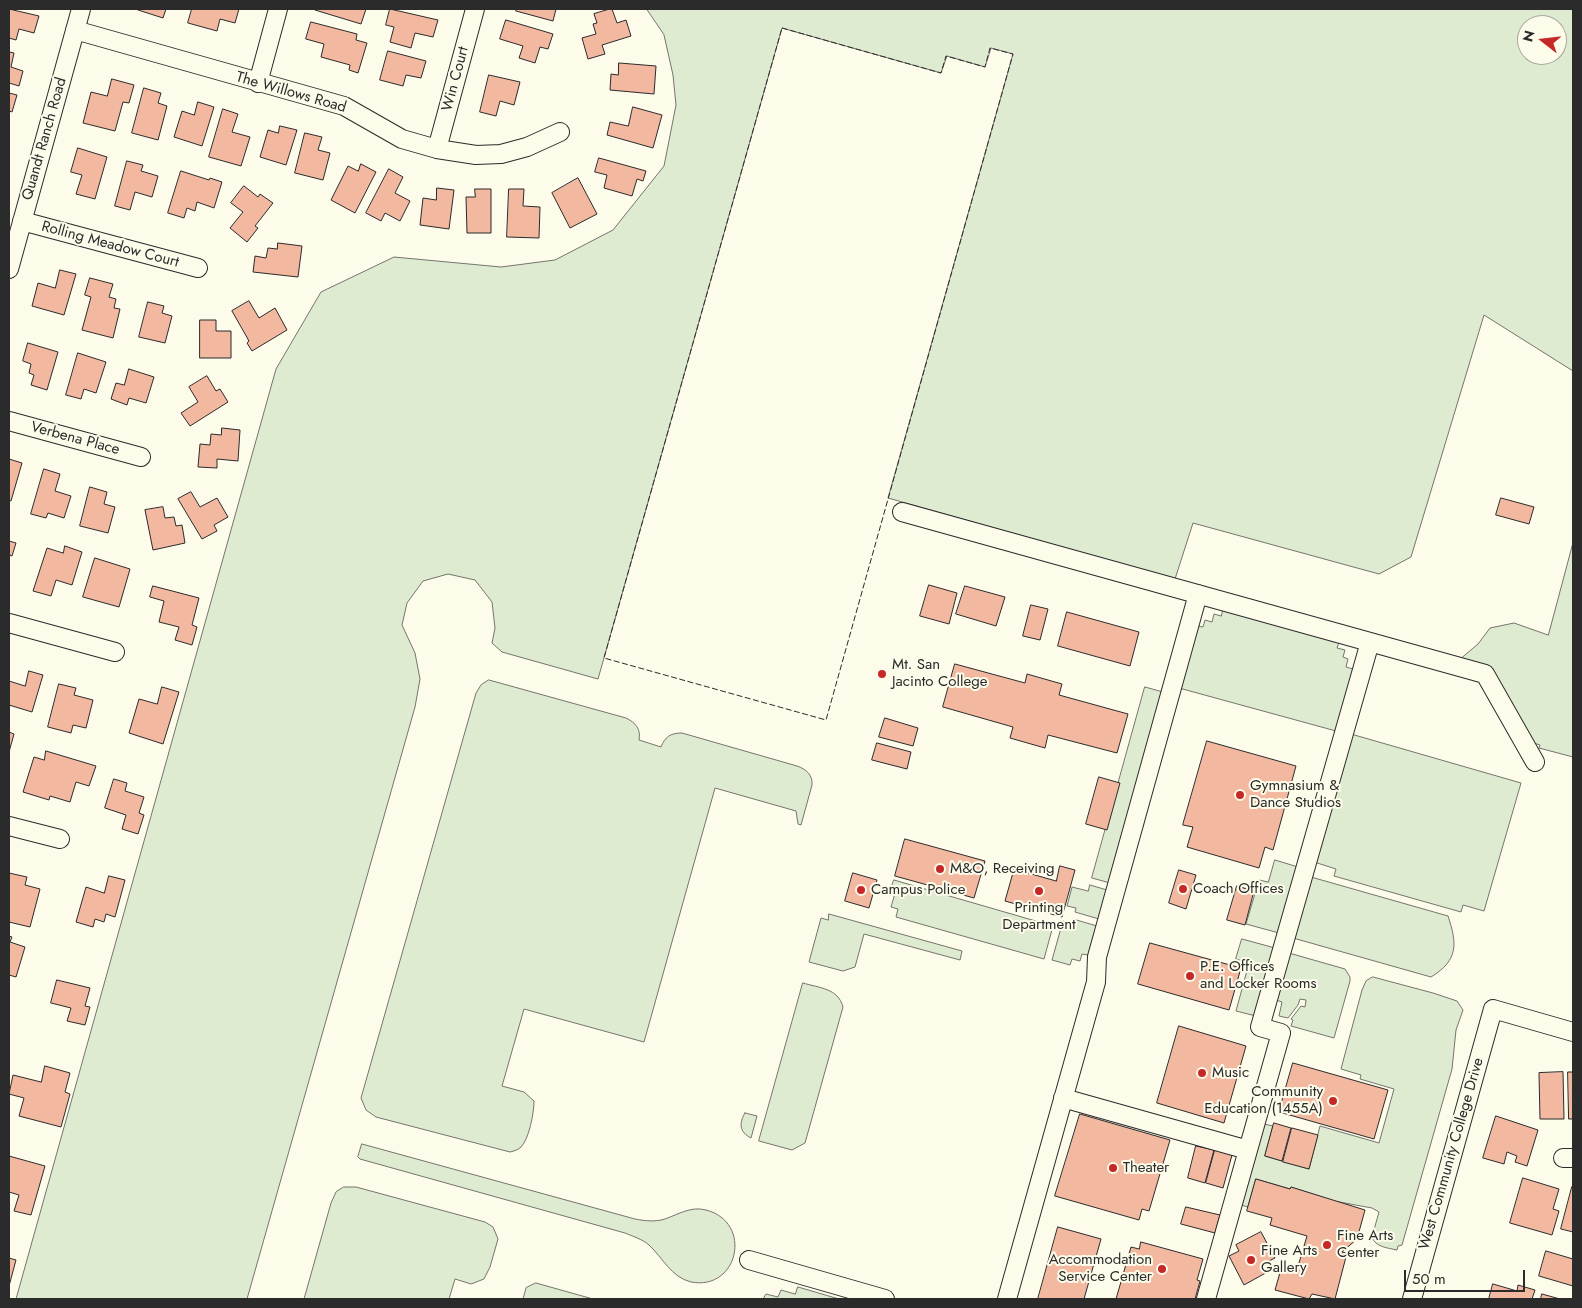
<!DOCTYPE html>
<html>
<head>
<meta charset="utf-8">
<style>
	body { margin:0 }
	#map { position:relative; width:1582px; height:1308px; overflow:hidden; background:#fdfbea; font-family:Jost,sans-serif }
	canvas { display:block }
	.frame { position:absolute; inset:0; border:10px solid #2b2b2b; pointer-events:none }
	.north { position:absolute; left:1517px; top:15px; width:50px; height:50px; box-sizing:border-box; background:#fdfbea; border:1px solid #a9a89e; border-radius:50%; rotate:286deg; font-size:14px; font-weight:700; line-height:20px; text-align:center; color:#2b2b2b }
	.north::after { content:''; display:block; margin:auto; width:18px; height:22px; background:#c62828; clip-path:polygon(50% 0,100% 100%,50% 72%,0 100%) }
	.scale { position:absolute; left:1404px; top:1270px; width:121px; height:22px; box-sizing:border-box; border:2px solid #2b2b2b; border-top:0; padding-left:6px; font-size:15px; line-height:18px; white-space:nowrap; color:#2b2b2b; -webkit-text-stroke:4px #fdfbea; paint-order:stroke }
</style>
</head>
<body>
<div id="map">
<canvas width="1582" height="1308"></canvas>
<div class="frame"></div>
<div class="north">N</div>
<div class="scale">50 m</div>
</div>
<script>
const context = document.querySelector('canvas').getContext('2d');
context.lineJoin = 'round';
function fill(path, color) { context.fillStyle = color; context.fill(path, 'evenodd'); }
function trace(path, color, width, dash) { context.strokeStyle = color; context.lineWidth = width; context.lineCap = dash ? 'butt' : 'round'; context.setLineDash(dash || []); context.stroke(path); }
function write(font, color, halo, rows, align = 'center') {
  context.font = font + ' Jost,sans-serif'; context.lineWidth = 4; context.setLineDash([]); context.textBaseline = 'middle'; context.strokeStyle = halo; context.fillStyle = color; for (const [text, x, y, turn = 0] of rows) {
    context.save(); context.translate(x, y); context.rotate((+turn || 0) * Math.PI / 180); context.textAlign = isNaN(turn) ? turn : align; if (halo) context.strokeText(text, 0, 0); context.fillText(text, 0, 0); context.restore();
  }
}
const green = new Path2D(`
	M647,9H1573V371L1484,315L1411,557L1379,574L1193,523L1175,579L888,498L1013,54L991,48L985,67L947,56L941,73L782,28L598,679L502,652L492,643L495,628L492,602L475,580L448,574L423,581L407,603L402,625L415,653L420,679L415,707L247,1299H16L276,369L321,292L394,257L501,267L555,260L613,230L664,166L676,105L673,75L664,35ZM1527,25H1557V55H1527Z
	M1573,543V757L1539,748L1540,745L1534,743L1492,670L1459,660L1478,644L1490,628L1514,623L1548,635Z
	M1223,610L1339,642L1337,648L1345,650L1343,657L1348,659L1346,667L1353,669L1336,731L1179,688L1196,626L1203,627L1205,620L1212,622L1214,614L1221,616Z
	M489,680L626,718C636,723 641,729 639,740L661,747C665,737 670,733 682,733L797,766C806,769 813,775 812,785L801,825L798,824L796,811L715,788L644,1042L524,1009L502,1086L524,1092L534,1101C534,1113 529,1139 521,1147C518,1150 514,1151 510,1152L376,1117L366,1110L361,1098L476,693L481,685Z
	M1145,687L1163,692L1110,883L1092,878Z
	M1351,734L1521,783L1484,911L1463,905L1461,912L1334,876L1336,869L1314,862Z
	M1275,860L1298,867L1279,933L1246,924L1259,880L1268,882Z
	M1311,877L1448,916C1457,943 1459,960 1431,977L1293,938Z
	M894,880L1053,926L1044,959L896,917L898,909L891,907L896,890L891,889Z
	M1090,885L1107,890L1099,919L1075,912L1076,908L1067,906L1072,887L1088,891Z
	M829,914L962,951L960,960L864,934L855,967L843,971L809,962L821,918L828,920Z
	M1073,919L1097,926L1088,955L1082,954L1080,961L1072,959L1070,965L1052,960L1063,921L1072,923Z
	M1242,939L1275,948L1256,1016L1236,1011L1249,963L1236,959Z
	M1289,953L1345,969L1350,977V981L1334,1038L1291,1026L1293,1020L1291,1019L1301,1006L1305,1007L1306,1000L1300,999L1298,1005L1288,1018L1279,1016L1282,1002L1276,1000Z
	M1373,977L1433,993L1457,1001L1463,1010L1456,1030L1452,1069L1402,1245L1398,1246L1397,1250C1388,1248 1375,1247 1372,1237L1379,1212L1372,1208L1334,1201L1291,1187L1290,1189L1256,1179L1248,1207L1241,1205L1264,1124L1273,1126L1265,1156L1309,1169L1320,1126L1379,1143L1394,1089L1360,1079L1361,1075L1341,1069L1362,990L1366,981Z
	M803,983C819,988 838,988 843,1007L805,1143L792,1150L759,1141Z
	M745,1113L757,1116L751,1138C739,1132 739,1123 745,1113Z
	M362,1144L635,1219C645,1221 655,1222 665,1219C679,1214 691,1206 706,1210C753,1222 739,1291 691,1282C671,1277 663,1258 649,1245C642,1239 632,1236 625,1233L360,1159L358,1157Z
	M344,1187H356L485,1222L493,1227L498,1239L490,1267L484,1279L471,1284L455,1279L449,1299H304L331,1203L336,1192Z
	M536,1283L593,1299H523L526,1288Z
	M798,1287L839,1299H763L766,1294L778,1297L781,1290L795,1294Z`);
fill(green, '#deebd1');
trace(green, '#74746e', 1);
const building = new Path2D(`
	M9,9L39,16L34,33L19,29L16,40L9,38Z
	M138,9H166L163,18L138,10Z
	M192,9H239L235,23L220,19L217,31L188,23Z
	M315,9H366L361,24L315,10Z
	M390,9L438,20L433,37L415,33L411,48L390,42L394,27L386,25Z
	M516,9H556L553,21L516,11Z
	M610,9H612L617,23L626,20L631,36L602,45L605,54L588,59L582,38L596,34L593,24L597,23L594,14Z
	M506,20L553,34L548,49L540,47L535,63L519,58L523,46L500,39Z
	M311,22L357,34L356,40L367,43L358,73L349,70L350,65L321,57L324,44L306,39Z
	M388,51L426,61L421,78L406,75L403,86L380,80Z
	M9,52L14,53L11,67L23,71L19,86L9,83Z
	M619,63L656,66L654,94L610,90L611,74L618,75Z
	M489,75L520,82L514,105L500,101L496,116L480,112Z
	M112,79L134,85L129,103L123,102L115,131L83,123L91,92L107,96Z
	M144,88L161,93L158,103L167,106L158,140L132,133Z
	M9,93L17,95L12,112L9,111Z
	M198,102L214,107L202,146L174,137L182,111L194,115Z
	M633,107L662,115L653,148L607,135L610,122L628,126Z
	M223,109L238,114L232,132L250,137L241,166L209,157Z
	M280,126L297,130L286,165L260,157L268,130L278,133Z
	M305,133L322,137L318,150L330,153L323,180L295,173Z
	M78,148L107,157L95,199L76,194L82,175L71,172Z
	M599,158L646,171L643,181L637,179L632,196L604,188L607,175L595,172Z
	M127,161L143,165L141,171L158,176L152,197L135,192L130,210L115,206Z
	M361,164L376,172L355,213L331,200L348,166L358,171Z
	M389,169L403,177L395,193L410,201L400,221L385,213L381,221L366,213Z
	M181,171L209,180L210,178L222,182L214,208L197,202L195,211L187,208L184,218L168,213Z
	M578,178L597,214L570,228L552,193Z
	M244,186L258,197L260,194L273,203L255,226L258,228L247,242L230,228L243,212L231,203Z
	M437,188L454,190L449,229L420,225L423,198L436,200Z
	M475,189H491V233H467L466,197H475Z
	M509,189H524L523,206L540,207L539,238L507,237Z
	M278,243L302,246L298,277L253,272L255,256L266,258L268,248L277,249Z
	M60,270L76,274L64,315L32,306L38,283L55,288Z
	M90,278L113,284L109,297L116,299L114,308L120,309L113,338L82,330L91,297L85,295Z
	M249,301L259,318L275,308L287,330L252,351L247,343L249,341L232,311Z
	M148,302L164,306L162,313L172,316L165,343L139,337Z
	M200,320H216V331H231V358H200Z
	M28,343L58,352L47,390L31,385L34,375L29,373L31,364L23,361Z
	M78,353L106,362L96,393L84,389L81,399L66,395Z
	M129,369L154,377L146,403L129,398L127,405L111,399L116,383L124,385Z
	M207,376L216,391L220,389L228,402L190,426L181,413L198,402L189,387Z
	M222,428L240,430L238,461L217,459V468L198,467L200,444L210,445L211,434L221,435Z
	M9,459L22,463L11,501L9,500Z
	M44,469L60,474L55,491L71,496L64,518L48,513L46,518L31,514Z
	M90,487L107,492L104,504L115,507L108,533L80,526Z
	M191,492L200,507L217,498L228,517L214,525L217,531L202,539L178,499Z
	M1501,498L1534,507L1529,524L1496,515Z
	M163,507L165,518L174,517L176,526L182,525L185,543L153,550L145,510Z
	M9,541L16,543L12,556L10,555L9,559Z
	M65,546L82,552L72,585L56,580L51,596L33,591L47,548L63,553Z
	M95,558L130,569L119,607L83,597Z
	M929,585L957,593L949,624L920,616Z
	M153,586L199,598L192,625L197,627L192,645L175,640L179,627L159,622L164,601L150,597Z
	M965,586L1005,597L996,626L956,614Z
	M1031,605L1048,609L1040,640L1023,636Z
	M1067,612L1139,632L1130,666L1058,646Z
	M955,664L1025,683L1027,674L1062,684L1059,695L1128,714L1117,753L1048,735L1045,748L1010,738L1013,727L943,707Z
	M29,671L43,675L32,712L9,705V681L25,686Z
	M59,684L76,688L74,695L93,700L86,728L73,725L71,733L48,727Z
	M162,687L179,692L163,744L129,733L139,699L157,704Z
	M885,718L918,728L913,746L879,737Z
	M9,732L14,734L9,752Z
	M1207,741L1296,766L1273,850L1265,847L1259,868L1187,847L1193,827L1183,825Z
	M877,743L911,752L907,769L872,760Z
	M46,751L96,766L89,786L76,782L70,802L50,796L49,800L23,792L34,757L44,760Z
	M1099,777L1120,783L1107,830L1086,824Z
	M114,779L127,783L125,791L144,797L139,813L144,815L138,834L122,829L126,815L105,808Z
	M905,839L985,861L974,898L895,876Z
	M1060,866L1075,870L1062,917L1005,901L1014,869L1056,881Z
	M1179,870L1196,875L1186,909L1169,903Z
	M9,873L27,877L25,885L40,889L30,927L9,922Z
	M853,873L877,880L869,908L845,901Z
	M109,876L125,880L115,917L106,914L104,922L95,919L93,927L76,922L86,887L104,893Z
	M1237,886L1254,891L1245,925L1227,920Z
	M9,936L12,937L10,942L25,947L16,977L9,975Z
	M1150,943L1241,968L1229,1010L1138,984Z
	M57,980L90,988L85,1006L90,1007L85,1025L67,1021L71,1008L51,1003Z
	M1179,1026L1246,1046L1224,1123L1157,1103Z
	M1293,1063L1388,1090L1374,1139L1279,1112Z
	M45,1066L70,1073L65,1092L70,1094L61,1127L19,1116L24,1098L9,1094L13,1075L41,1082Z
	M1563,1072L1564,1119H1540L1539,1073Z
	M1568,1072H1573V1119H1569Z
	M1080,1114L1170,1140L1149,1211L1142,1209L1139,1220L1055,1196Z
	M1496,1116L1538,1130L1527,1166L1515,1162L1517,1156L1507,1152L1504,1164L1483,1158Z
	M1274,1123L1291,1128L1282,1161L1265,1156Z
	M1292,1128L1318,1135L1309,1169L1283,1162Z
	M1196,1146L1214,1150L1205,1183L1188,1178Z
	M1215,1150L1232,1155L1223,1188L1206,1183Z
	M9,1156L45,1166L31,1215L14,1211L19,1195L9,1192Z
	M1523,1178L1559,1189L1553,1209L1559,1211L1552,1235L1510,1223Z
	M1256,1179L1290,1189L1291,1187L1365,1210L1357,1239L1342,1252L1347,1253L1335,1299L1312,1294L1309,1299L1275,1290L1281,1269L1296,1273L1307,1236L1270,1225L1272,1218L1247,1211Z
	M1572,1187L1573,1188V1232L1561,1229Z
	M1186,1207L1220,1215L1215,1233L1181,1224Z
	M1058,1227L1101,1239L1084,1299H1038Z
	M1261,1232L1275,1258L1267,1262L1271,1270L1244,1285L1229,1256L1239,1251L1236,1245Z
	M1141,1242L1203,1259L1197,1280L1200,1281L1195,1299H1116L1131,1247L1139,1249Z
	M1546,1251L1573,1259V1286L1539,1276Z
	M9,1258L16,1260L9,1286Z
	M1493,1284L1517,1291L1518,1285L1535,1290L1532,1299H1489Z
	M1542,1294L1560,1299H1541Z`);
fill(building, '#f2b8a0');
trace(building, '#2b2b2b', 1);
const minor = new Path2D(`
	M75,30L344,106L402,139L437,149L476,155L501,154L527,147L560,132
	M258,83L278,9
	M437,149L475,9
	M22,221L198,268
	M9,269L81,9
	M9,421L141,457
	M902,512L1485,674L1535,762
	M9,623L115,652
	M9,826L60,839
	M1063,1098L1248,1150
	M1563,1158H1573
	M749,1260L885,1299
	M1007,1299L1096,982L1097,957L1198,594
	M1206,1299L1281,1033L1260,1027L1370,642
	M1412,1299L1493,1009L1573,1032`);
trace(minor, '#2b2b2b', 20);
trace(minor, '#fdfbea', 18);
trace(new Path2D(`
	M782,28L941,73L946,56L985,67L990,48L1013,54L826,720L604,658Z`), '#2b2b2b', 1, [6, 2.5]);
for (const [x, y, r, color] of [
	[882,674,5,"#c62828"],
	[1240,795,5,"#c62828"],
	[940,869,5,"#c62828"],
	[1183,889,5,"#c62828"],
	[861,890,5,"#c62828"],
	[1039,891,5,"#c62828"],
	[1190,976,5,"#c62828"],
	[1202,1073,5,"#c62828"],
	[1333,1101,5,"#c62828"],
	[1113,1168,5,"#c62828"],
	[1327,1245,5,"#c62828"],
	[1251,1260,5,"#c62828"],
	[1162,1269,5,"#c62828"]
]) { const dot = new Path2D(); dot.arc(x, y, r, 0, 2 * Math.PI); context.fillStyle = color; context.fill(dot); trace(dot, '#fdfbea', 2); }
write('15px', '#2b2b2b', '#fdfbea', [
	["Win Court",456,79,-75],
	["The Willows Road",291,93,16],
	["Quandt Ranch Road",45,139,-74],
	["Rolling Meadow Court",110,245,15],
	["Verbena Place",75,439,15],
	["West Community College Drive",1452,1154,-74]
]);
write('15px', '#2b2b2b', '#fdfbea', [
	["Mt. San",892,665],
	["Jacinto College",892,682],
	["Gymnasium &",1250,786],
	["Dance Studios",1250,803],
	["M&O, Receiving",950,869],
	["Coach Offices",1193,889],
	["Campus Police",871,890],
	["Printing",1039,908,"center"],
	["Department",1039,925,"center"],
	["P.E. Offices",1200,967],
	["and Locker Rooms",1200,984],
	["Music",1212,1073],
	["Community",1323,1092,"right"],
	["Education (1455A)",1323,1109,"right"],
	["Theater",1123,1168],
	["Fine Arts",1337,1236],
	["Center",1337,1253],
	["Fine Arts",1261,1251],
	["Gallery",1261,1268],
	["Accommodation",1152,1260,"right"],
	["Service Center",1152,1277,"right"]
], 'left');
</script>
</body>
</html>
